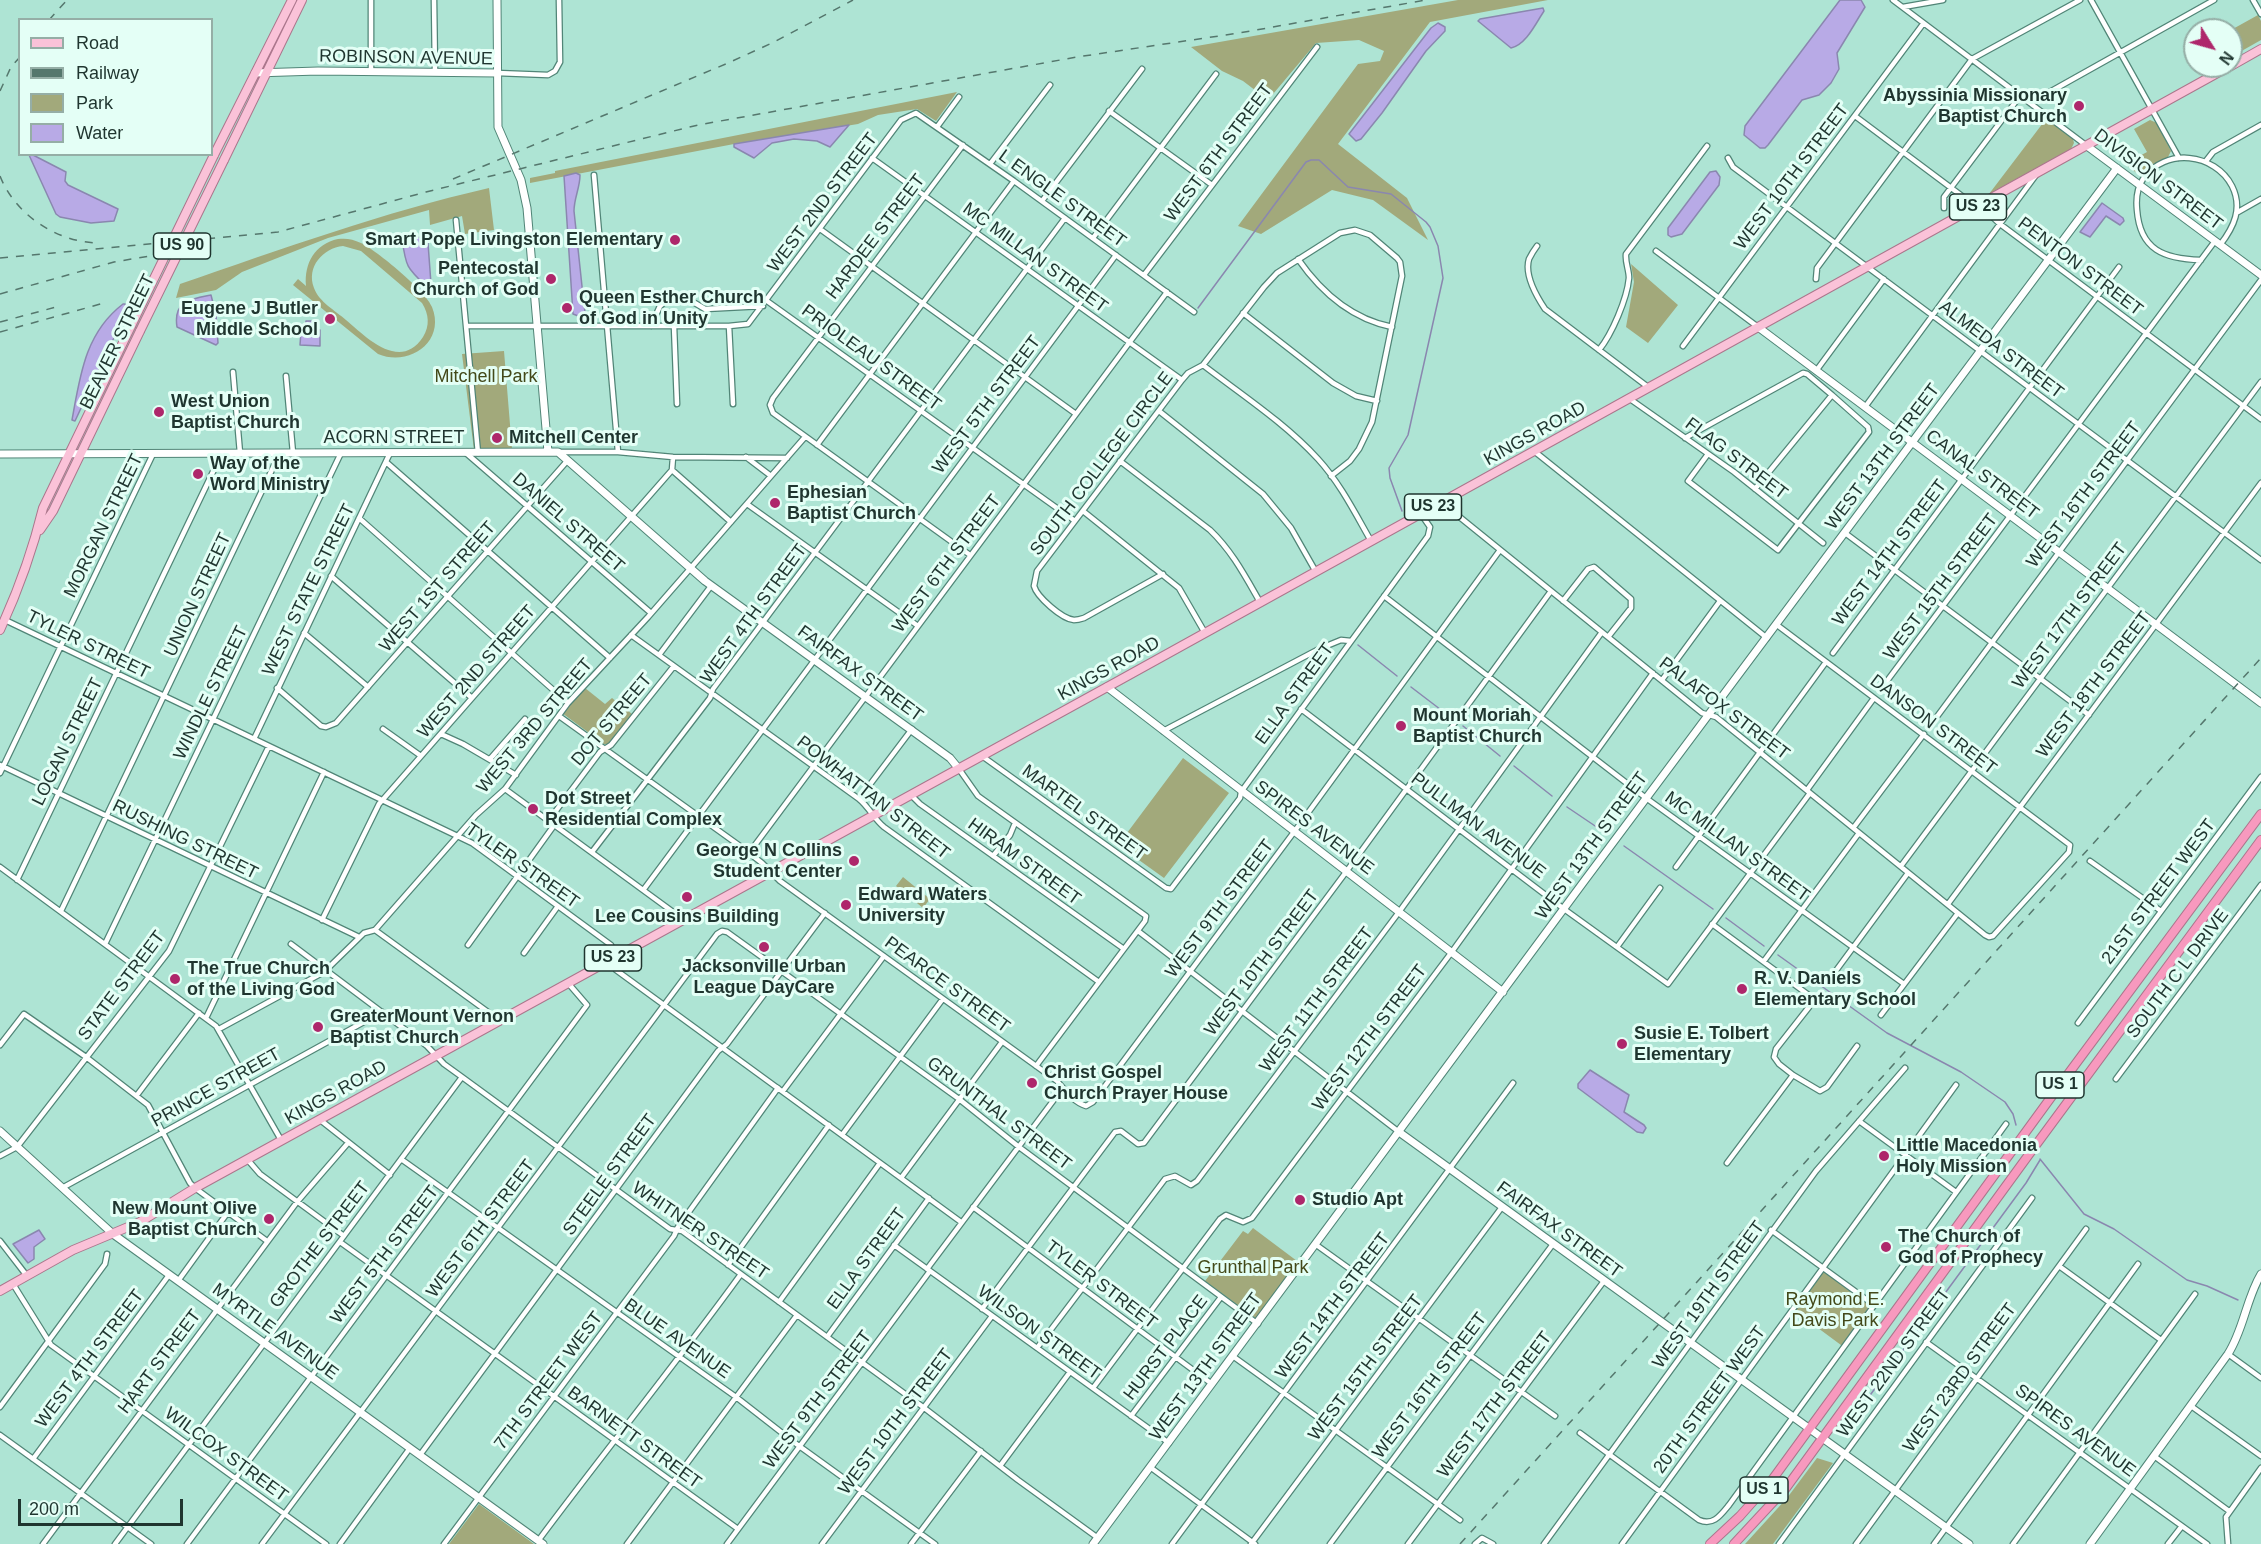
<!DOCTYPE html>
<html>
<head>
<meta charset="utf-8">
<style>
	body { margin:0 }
	#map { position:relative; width:2261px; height:1544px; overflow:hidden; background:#aee4d4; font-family:Helvetica,sans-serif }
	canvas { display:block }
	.legend { position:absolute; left:18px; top:18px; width:195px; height:138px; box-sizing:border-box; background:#e4fff6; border:2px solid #95aea6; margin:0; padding:8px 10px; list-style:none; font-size:18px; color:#1f352f }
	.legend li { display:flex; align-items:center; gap:12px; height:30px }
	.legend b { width:30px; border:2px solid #95aea6 }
	.north { position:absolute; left:2183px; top:18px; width:60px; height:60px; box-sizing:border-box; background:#e4fff6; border:2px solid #95aea6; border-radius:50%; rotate:127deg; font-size:16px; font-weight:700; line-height:24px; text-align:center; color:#1f352f }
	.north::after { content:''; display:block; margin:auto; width:21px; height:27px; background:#ae276b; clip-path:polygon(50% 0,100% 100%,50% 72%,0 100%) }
	.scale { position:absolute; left:18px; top:1499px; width:165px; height:27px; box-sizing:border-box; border:3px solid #1f352f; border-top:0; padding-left:8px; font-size:18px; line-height:21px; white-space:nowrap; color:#1f352f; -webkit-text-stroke:4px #e4fff6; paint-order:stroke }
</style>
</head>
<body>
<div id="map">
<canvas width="2261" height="1544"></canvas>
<ul class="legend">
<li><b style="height:8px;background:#fac2d8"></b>Road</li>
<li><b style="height:8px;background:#55776d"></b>Railway</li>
<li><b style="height:16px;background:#a2a97b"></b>Park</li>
<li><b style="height:16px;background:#b8aae6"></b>Water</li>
</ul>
<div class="north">N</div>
<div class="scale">200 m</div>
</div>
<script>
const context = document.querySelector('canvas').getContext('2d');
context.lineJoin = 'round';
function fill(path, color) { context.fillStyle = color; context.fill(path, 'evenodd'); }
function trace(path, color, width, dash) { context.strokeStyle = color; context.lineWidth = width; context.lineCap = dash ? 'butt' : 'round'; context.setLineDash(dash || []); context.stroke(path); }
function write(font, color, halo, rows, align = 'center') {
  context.font = font + ' Helvetica,sans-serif'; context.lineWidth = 6; context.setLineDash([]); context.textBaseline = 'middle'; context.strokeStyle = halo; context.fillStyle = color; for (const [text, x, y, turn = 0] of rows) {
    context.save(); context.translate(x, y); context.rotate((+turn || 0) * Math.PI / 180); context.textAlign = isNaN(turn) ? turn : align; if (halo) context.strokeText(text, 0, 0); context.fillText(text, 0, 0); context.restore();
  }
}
fill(new Path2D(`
	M1458,0H1548L1430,22L1338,144L1407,198L1428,240L1373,200L1332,190L1261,234L1238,226L1358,64L1380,61L1384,51L1359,40L1316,43L1268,100L1243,81L1222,71L1191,47Z
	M2258,15L2261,21V40L2231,57V30Z
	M957,92L936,121L917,109L878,115L858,124L734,144L530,183V178L555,173V171Z
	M2046,119L2073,139L2074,143L2071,149L1989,194Z
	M2150,120L2157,123L2171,151L2168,157L2138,174L2125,164L2147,152L2134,129Z
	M489,188L494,230L465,234L462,216L430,225L429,210L328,238L242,272L216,290L176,298L180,284C282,249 384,212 489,188Z
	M338,239C346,238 353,239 361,243C376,250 427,292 432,307C446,342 409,367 378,354L293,285L298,279L306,286C304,263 315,244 338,239ZM343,246L361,251L422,303C429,314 430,326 423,337C400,372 366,337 346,320C336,311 319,302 314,288C306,267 323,248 343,246Z
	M1631,264L1678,305L1648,343L1626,327L1634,282Z
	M504,351L512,449L474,450L462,354Z
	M585,688L605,704L612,698L632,714L608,744H604L562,713Z
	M1183,758L1229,793L1164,878L1118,845Z
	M903,877L930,899L923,908L896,886Z
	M1253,1228L1297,1261L1257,1319L1205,1281L1243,1231L1248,1234Z
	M1824,1271L1875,1309L1845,1348L1795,1311Z
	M1817,1458L1833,1463L1773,1544H1745L1787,1498Z
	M479,1504L534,1544H449Z`), '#a2a97b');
const water = new Path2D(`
	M1840,0H1861L1865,7L1837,53L1839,69L1831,83L1819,95L1802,100L1768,145L1765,148H1760L1744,135L1745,126Z
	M1543,8L1544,11C1536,23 1526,45 1511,48L1478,21L1480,19Z
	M1438,23L1445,27V31L1426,51L1382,113L1361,139L1356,141L1349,134L1431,28Z
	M849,125L830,147L817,141L794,139L772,143L754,158L734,147V144Z
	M29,155H33L66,172L65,181L68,185L118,209L114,221L91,223L60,217L56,214Z
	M1716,171L1720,177L1719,185L1682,234L1671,237L1668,235V228L1710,172Z
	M576,173L580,175C580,188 574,198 574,211L584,305L585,312L581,317L573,314L564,176Z
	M2102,203L2123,218L2124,221L2120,225L2106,216L2090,237L2080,232Z
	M410,236L424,238L428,243L431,284L428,288C407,268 406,268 402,239Z
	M211,295L216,315L218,343L216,345L177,327C173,301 190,299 211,295Z
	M123,304H125L126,312L75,421L72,420C80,376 85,333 123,304Z
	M306,321H315V330H320V346L300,345L301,331H305Z
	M1590,1070L1629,1095L1624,1112L1644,1125L1646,1128L1643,1133L1637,1132L1578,1088V1084Z
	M39,1230L45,1239L34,1247V1259L28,1263L13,1244Z`);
fill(water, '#b8aae6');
trace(water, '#8a87af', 1.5);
trace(new Path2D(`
	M1198,308L1306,162L1311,160H1319L1348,187L1391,194L1426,222L1430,227L1438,246L1443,278L1408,435L1389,468L1390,478L1402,511
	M1358,645L1397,676
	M1411,687L1449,716
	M1463,726L1500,756
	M1514,766L1552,796
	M1567,807L1607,834
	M1624,846L1713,909
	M1726,918L1764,946
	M1778,955L1887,1033L1961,1072L2005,1102L2013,1114L2016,1125
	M2040,1159L2084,1214L2114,1229L2187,1280L2207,1286L2238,1300
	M1843,1432L2026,1183L2040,1160`), '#8a87af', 1.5);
const street = new Path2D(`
	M371,0V71
	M434,0L435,71
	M1893,0L2087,146
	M2091,0L2179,158
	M2253,0L2261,14
	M1903,7L1943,0
	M497,73L548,75L555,71L560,62L559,0
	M2030,103L2214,0
	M1109,111L1212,185
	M1855,116L1970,202L1985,210L2000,224L2261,419
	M937,127L959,97
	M963,145L773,398L770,405L773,413L970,555
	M872,158L1182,380
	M1728,158L1733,167L2261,560
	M2206,161L2213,152L2261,125
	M990,164L1050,85
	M594,175L618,452
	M1042,201L1142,69
	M1944,208V197L2020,96
	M2238,212L2261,199
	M456,220L478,453
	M820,229L1076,414
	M1093,238L1216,74
	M1537,246C1534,250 1531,255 1529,259C1524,275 1537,297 1545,309L1648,387
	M1656,251L1758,327
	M1298,259C1321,292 1352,319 1392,327
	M2201,260C2164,259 2140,250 2137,210C2136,200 2137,188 2143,179C2165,147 2215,153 2232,186C2243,208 2234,227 2220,245
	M1144,275L1317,47
	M1816,279L1817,268L1972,59L2080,0
	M767,301L1075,521
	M1243,313L1333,383L1356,396L1377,401
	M466,326H729L748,324L901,120L916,113L1014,181L1194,312
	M651,326L660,306L672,296H683L705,309L763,306
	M674,326L677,404
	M729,326L733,404
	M1683,346L1923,24
	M1599,350C1612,334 1627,299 1629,278C1629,270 1625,262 1626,254L1707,146
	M1203,365C1242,395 1285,423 1318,459C1340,483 1355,513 1371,541
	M1816,371L1884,279
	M233,372L240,453
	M286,376L293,453
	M1630,399L1734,472L1823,543
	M1865,407L2036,175
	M1159,411L1263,494L1291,528L1316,572
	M1685,438L1803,373L1807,374L1832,395
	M817,445L1014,181
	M1534,451L1767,638
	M558,452H618L673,457L787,458
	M466,453L651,613
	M1708,454L1688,481L1778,550L1869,432L1868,427L1832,395L1755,489
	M746,457L771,476
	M1120,461L1210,530C1232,551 1245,576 1260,602
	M386,462L610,658
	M672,470L731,522
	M1441,502L1702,713L1716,717L1757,750L1985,935L1989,937L1993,936L2069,852L2070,845L1777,625
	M747,504L918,626
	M1083,511L1179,588L1205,633
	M359,518L568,703
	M1845,533L2089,715
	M1163,574L1084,618C1081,619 1077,620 1074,620C1062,619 1037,597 1034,586L1037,571L1182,380L1188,373L1203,365L1264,287L1277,273L1340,233L1355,230L1370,235L1397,258L1400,262L1402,276L1372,422L1359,449L1350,461L1331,476
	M331,576L472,698
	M1384,596L1646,798L1904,984
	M1563,601L1588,569L1594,567L1631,599V608L1608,637
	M5,620L472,843L611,945L616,970L961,1222
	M304,633L368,687
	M631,635L859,799C869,807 874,819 884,827L1099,982
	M1833,653L2119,267
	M659,655L711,586
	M1662,680L1720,601
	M277,688L321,726L326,727L336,723L568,460
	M1881,689L2215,241
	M1301,709L1564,909L1668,984L1810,793
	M559,716L740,846L762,863L780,881L1057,1081C1065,1090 1073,1102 1086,1106L1093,1102L1294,832L1500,550
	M1930,726L2261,280
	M383,729L421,756
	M1163,731L1319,649L1341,640L1351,641
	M441,734L463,744L516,775
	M254,739L390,453
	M982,756L1166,888L1171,889L1240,798L1241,792L1428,536L1430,527L1421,514
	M490,759L525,719
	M0,765L359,937
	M959,769L978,796L1146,916L1145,921L1036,1066
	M0,773L153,454
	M505,789L684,920
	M1807,790L1874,698
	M911,795L920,804L1124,949
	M859,799L912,729
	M549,820L600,752L611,745L674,666
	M1854,827L1924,734
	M592,852L710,698L713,689L1065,218
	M749,853L1167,292
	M993,856L1010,835L1015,823
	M2090,861L2161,911
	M1901,866L2261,382
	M0,867L216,1026L281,1140
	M1676,867L1826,662
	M17,880L222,453
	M644,889L1116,255
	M1948,904L2261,483
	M61,911L280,453
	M322,920L379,804L672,470L673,457
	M1712,924L1810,996L1809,1007L1776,1049L1774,1057L1779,1064L1793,1075L1820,1091L1827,1087L1857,1046
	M375,930L488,1012L496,1023
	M1138,931L1399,1132
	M105,944L341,453
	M291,944L427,1046L444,1064L462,1077L670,1229L682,1231L923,1407L1018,1480L1098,1538
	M468,945L555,824
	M1617,947L1660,888
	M524,953L558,906
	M1764,961L1859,833
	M1832,976L1908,873
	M1881,1015L1958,913
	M206,1018L324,772
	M2078,1023L2261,777
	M219,1029L324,972L364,933L375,930L476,815L505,789L568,703L648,617L805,437
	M0,1045L24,1014L86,1057L148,1105L190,1183L195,1188L267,1241
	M2116,1079L2261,885
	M783,1091L884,956
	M137,1095L199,1013
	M319,1119L390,1175
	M1859,1121L1956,1192
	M842,1135L942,1000
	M0,1156L17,1147L169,951L269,746
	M247,1159L260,1174L344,1236
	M401,1159L736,1397L795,1443L935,1544
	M1727,1163L1793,1075
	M901,1178L1002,1042
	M62,1188L382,1012
	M973,1207L1212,1384
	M1771,1230L1874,1305
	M0,1241L27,1276
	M340,1242L738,1529
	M1315,1244L1555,1416
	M894,1245L1169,1443
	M728,1265L829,1125
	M2059,1266L2161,1340
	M927,1269L1062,1089
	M178,1281L228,1212
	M13,1284L51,1345L326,1544
	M779,1302L880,1163
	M982,1309L1115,1132L1121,1131L1138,1144L1144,1143L1346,872L1551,591
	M827,1337L929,1198
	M1926,1342L2207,1544
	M1037,1348L1165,1179L1175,1176L1191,1185L1197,1181L1399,912L1602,632
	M2228,1354L2261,1378
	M1234,1357L1460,1520
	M1093,1388L1220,1219L1226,1215L1243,1222L1252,1218L1451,953L1653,673
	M2191,1406L2261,1456
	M0,1407L105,1264L107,1254
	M1131,1416L1221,1297
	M1580,1433L1699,1520C1713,1526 1720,1516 1729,1505L2006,1124
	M0,1435L151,1544
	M420,1455L718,1051L727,1044L825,913
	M2154,1456L2229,1511
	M33,1459L169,1275
	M1000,1466L1070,1372
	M1150,1467L1255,1544
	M538,1541C605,1451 675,1365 741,1274
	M43,1544L297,1202L348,1143
	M115,1544L462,1077
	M187,1544L587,1005L568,983
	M262,1544L717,934L722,931L727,932L959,1099L1019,1147L1258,1324
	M340,1544L410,1448
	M444,1544L674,1236L678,1227L778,1088
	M627,1544L797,1315
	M727,1544L930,1271
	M822,1544L992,1316
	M911,1544L981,1451
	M1172,1544L1513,1083
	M1251,1544L1502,1207
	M1330,1544L1553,1244
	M1408,1544L1604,1281
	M1475,1544L1482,1538L1493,1544
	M1544,1544L1816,1171L1905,1068
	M1622,1544L1956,1085
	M1779,1544L2032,1198
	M1856,1544L2086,1229
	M1934,1544L2138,1264
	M2013,1544L2195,1294
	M2168,1544L2182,1526
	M2228,1544L2226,1517L2261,1468`);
const secondary = new Path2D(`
	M497,0L498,127L521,180L527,208L548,452
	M255,73L318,71L497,73
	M2087,146L2261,275
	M1758,327L2261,703
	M0,454L558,452L705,581L950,758L959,769
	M1107,687L1503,992
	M0,1131L113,1234L543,1544
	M1399,1132L1969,1544
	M1093,1544L1585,880L2117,168
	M2090,1544L2228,1354C2244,1329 2246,1299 2261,1274`);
const primary = new Path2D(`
	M2231,66L2261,49
	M214,155L292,0
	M224,160L302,0
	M40,530L53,511L140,331
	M0,630C18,591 33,549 43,508L131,326
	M0,1291L73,1250L140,1222L195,1188L1120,680L2230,66`);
const highway = new Path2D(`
	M1710,1544L1740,1516L1772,1480L2060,1085L2261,814
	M1734,1544L1786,1488L2030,1153L2261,840`);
trace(street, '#518577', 7);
trace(secondary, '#518577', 9);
trace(primary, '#ab768c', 10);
trace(highway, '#ab768c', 10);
trace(street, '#fff', 4.5);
trace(secondary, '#fff', 7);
trace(primary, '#fac2d8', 8);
trace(highway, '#f799be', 8);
trace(new Path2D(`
	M49,20L67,0
	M0,91L11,67L20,57
	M0,176C15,214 55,241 96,243
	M453,179L728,63L772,43L853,0
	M0,258L278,232L426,192L698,125L1077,57L1239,33L1426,0
	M0,294L114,262L198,248
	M0,322L60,306
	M0,332L104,303
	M1460,1544L2261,658`), '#55776d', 1.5, [8, 8]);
const primaryBridge = new Path2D(`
	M131,326L214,155
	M140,331L224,160`);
trace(primaryBridge, '#ab768c', 10, []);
trace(primaryBridge, '#fac2d8', 8);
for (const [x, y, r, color] of [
	[2079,106,6,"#ae276b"],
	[675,240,6,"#ae276b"],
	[551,279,6,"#ae276b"],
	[567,308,6,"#ae276b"],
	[330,319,6,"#ae276b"],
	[159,412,6,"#ae276b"],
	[497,438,6,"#ae276b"],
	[198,474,6,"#ae276b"],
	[775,503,6,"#ae276b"],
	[1401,726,6,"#ae276b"],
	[533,809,6,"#ae276b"],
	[854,861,6,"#ae276b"],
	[687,897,6,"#ae276b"],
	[846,905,6,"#ae276b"],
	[764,947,6,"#ae276b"],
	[175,979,6,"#ae276b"],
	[1742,989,6,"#ae276b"],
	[318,1027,6,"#ae276b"],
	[1622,1044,6,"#ae276b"],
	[1032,1083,6,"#ae276b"],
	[1884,1156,6,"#ae276b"],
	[1300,1200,6,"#ae276b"],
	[269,1219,6,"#ae276b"],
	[1886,1247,6,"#ae276b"]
]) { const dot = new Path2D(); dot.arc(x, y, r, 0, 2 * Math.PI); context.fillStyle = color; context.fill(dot); trace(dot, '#e4fff6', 2); }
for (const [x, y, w] of [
	[1978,207,57],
	[182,246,57],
	[1433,507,57],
	[613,958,57],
	[2060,1085,48],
	[1764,1490,48]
]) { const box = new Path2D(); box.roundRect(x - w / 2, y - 13, w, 26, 4.5); context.fillStyle = '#e4fff6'; context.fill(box); trace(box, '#1f352f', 1.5); }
write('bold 16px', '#1f352f', null, [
	["US 23",1978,207],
	["US 90",182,246],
	["US 23",1433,507],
	["US 23",613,958],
	["US 1",2060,1085],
	["US 1",1764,1490]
]);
write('18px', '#1f352f', '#e4fff6', [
	["ROBINSON AVENUE",406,58,1],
	["WEST 6TH STREET",1219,153,-53],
	["WEST 10TH STREET",1792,177,-53],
	["DIVISION STREET",2158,180,37],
	["L ENGLE STREET",1062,199,36],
	["WEST 2ND STREET",823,203,-53],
	["HARDEE STREET",876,237,-53],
	["MC MILLAN STREET",1035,258,36],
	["PENTON STREET",2080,267,37],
	["BEAVER STREET",118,342,-64],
	["ALMEDA STREET",2001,350,37],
	["PRIOLEAU STREET",871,358,36],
	["WEST 5TH STREET",987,405,-53],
	["KINGS ROAD",1535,434,-29],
	["ACORN STREET",394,438],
	["WEST 13TH STREET",1883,457,-53],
	["FLAG STREET",1736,459,37],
	["SOUTH COLLEGE CIRCLE",1102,464,-53],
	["CANAL STREET",1982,475,37],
	["WEST 16TH STREET",2084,495,-53],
	["DANIEL STREET",568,523,41],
	["MORGAN STREET",104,526,-64],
	["WEST 14TH STREET",1890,553,-53],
	["WEST 6TH STREET",947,564,-53],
	["WEST 1ST STREET",438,587,-49],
	["WEST 15TH STREET",1941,587,-53],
	["WEST STATE STREET",309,590,-64],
	["UNION STREET",198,595,-65],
	["WEST 4TH STREET",754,614,-54],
	["WEST 17TH STREET",2070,616,-53],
	["TYLER STREET",88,645,26],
	["KINGS ROAD",1109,669,-29],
	["WEST 2ND STREET",477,672,-49],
	["FAIRFAX STREET",860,674,36],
	["WEST 18TH STREET",2094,685,-53],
	["WINDLE STREET",211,693,-64],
	["ELLA STREET",1295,694,-54],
	["PALAFOX STREET",1724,709,37],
	["DOT STREET",612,720,-50],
	["DANSON STREET",1933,725,37],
	["WEST 3RD STREET",535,726,-50],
	["LOGAN STREET",68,742,-64],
	["POWHATTAN STREET",873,798,38],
	["MARTEL STREET",1084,813,36],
	["PULLMAN AVENUE",1478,826,37],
	["SPIRES AVENUE",1314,828,37],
	["RUSHING STREET",185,840,26],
	["WEST 13TH STREET",1592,846,-54],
	["MC MILLAN STREET",1737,847,36],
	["HIRAM STREET",1024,862,36],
	["TYLER STREET",522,866,35],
	["21ST STREET WEST",2159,892,-53],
	["WEST 9TH STREET",1220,909,-53],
	["WEST 10TH STREET",1262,963,-53],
	["SOUTH C L DRIVE",2178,974,-53],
	["PEARCE STREET",947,985,36],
	["STATE STREET",122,986,-53],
	["WEST 11TH STREET",1317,1000,-53],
	["WEST 12TH STREET",1370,1038,-53],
	["PRINCE STREET",216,1088,-29],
	["KINGS ROAD",336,1093,-29],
	["GRUNTHAL STREET",999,1114,37],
	["STEELE STREET",610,1175,-54],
	["WEST 6TH STREET",481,1229,-53],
	["FAIRFAX STREET",1559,1230,36],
	["WHITNER STREET",700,1231,34],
	["GROTHE STREET",320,1245,-53],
	["WEST 5TH STREET",385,1255,-53],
	["ELLA STREET",867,1259,-54],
	["TYLER STREET",1101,1285,37],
	["WEST 19TH STREET",1709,1295,-54],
	["WEST 14TH STREET",1333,1306,-53],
	["MYRTLE AVENUE",275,1332,36],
	["WILSON STREET",1039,1333,36],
	["BLUE AVENUE",677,1339,35],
	["HURST PLACE",1166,1348,-53],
	["WEST 4TH STREET",90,1359,-53],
	["HART STREET",160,1362,-53],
	["WEST 22ND STREET",1894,1363,-54],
	["WEST 13TH STREET",1206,1367,-54],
	["WEST 15TH STREET",1366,1368,-53],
	["WEST 23RD STREET",1960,1378,-54],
	["7TH STREET WEST",549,1381,-53],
	["WEST 16TH STREET",1430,1386,-53],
	["WEST 9TH STREET",818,1400,-53],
	["20TH STREET WEST",1710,1400,-54],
	["WEST 17TH STREET",1495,1405,-53],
	["WEST 10TH STREET",896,1422,-53],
	["SPIRES AVENUE",2075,1431,36],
	["BARNETT STREET",634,1438,36],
	["WILCOX STREET",226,1455,36]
]);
write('bold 18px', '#1f352f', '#e4fff6', [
	["Abyssinia Missionary",2067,96,"right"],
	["Baptist Church",2067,117,"right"],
	["Smart Pope Livingston Elementary",663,240,"right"],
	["Pentecostal",539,269,"right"],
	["Church of God",539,290,"right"],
	["Queen Esther Church",579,298],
	["of God in Unity",579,319],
	["Eugene J Butler",318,309,"right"],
	["Middle School",318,330,"right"],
	["West Union",171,402],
	["Baptist Church",171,423],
	["Mitchell Center",509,438],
	["Way of the",210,464],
	["Word Ministry",210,485],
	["Ephesian",787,493],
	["Baptist Church",787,514],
	["Mount Moriah",1413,716],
	["Baptist Church",1413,737],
	["Dot Street",545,799],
	["Residential Complex",545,820],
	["George N Collins",842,851,"right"],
	["Student Center",842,872,"right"],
	["Edward Waters",858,895],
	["University",858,916],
	["Lee Cousins Building",687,917,"center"],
	["Jacksonville Urban",764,967,"center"],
	["League DayCare",764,988,"center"],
	["The True Church",187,969],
	["of the Living God",187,990],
	["R. V. Daniels",1754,979],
	["Elementary School",1754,1000],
	["GreaterMount Vernon",330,1017],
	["Baptist Church",330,1038],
	["Susie E. Tolbert",1634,1034],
	["Elementary",1634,1055],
	["Christ Gospel",1044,1073],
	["Church Prayer House",1044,1094],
	["Little Macedonia",1896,1146],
	["Holy Mission",1896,1167],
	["Studio Apt",1312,1200],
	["New Mount Olive",257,1209,"right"],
	["Baptist Church",257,1230,"right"],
	["The Church of",1898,1237],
	["God of Prophecy",1898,1258]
], 'left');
write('18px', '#434919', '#e4fff6', [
	["Mitchell Park",486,377],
	["Grunthal Park",1253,1268],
	["Raymond E.",1835,1300],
	["Davis Park",1835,1321]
]);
</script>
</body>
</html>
